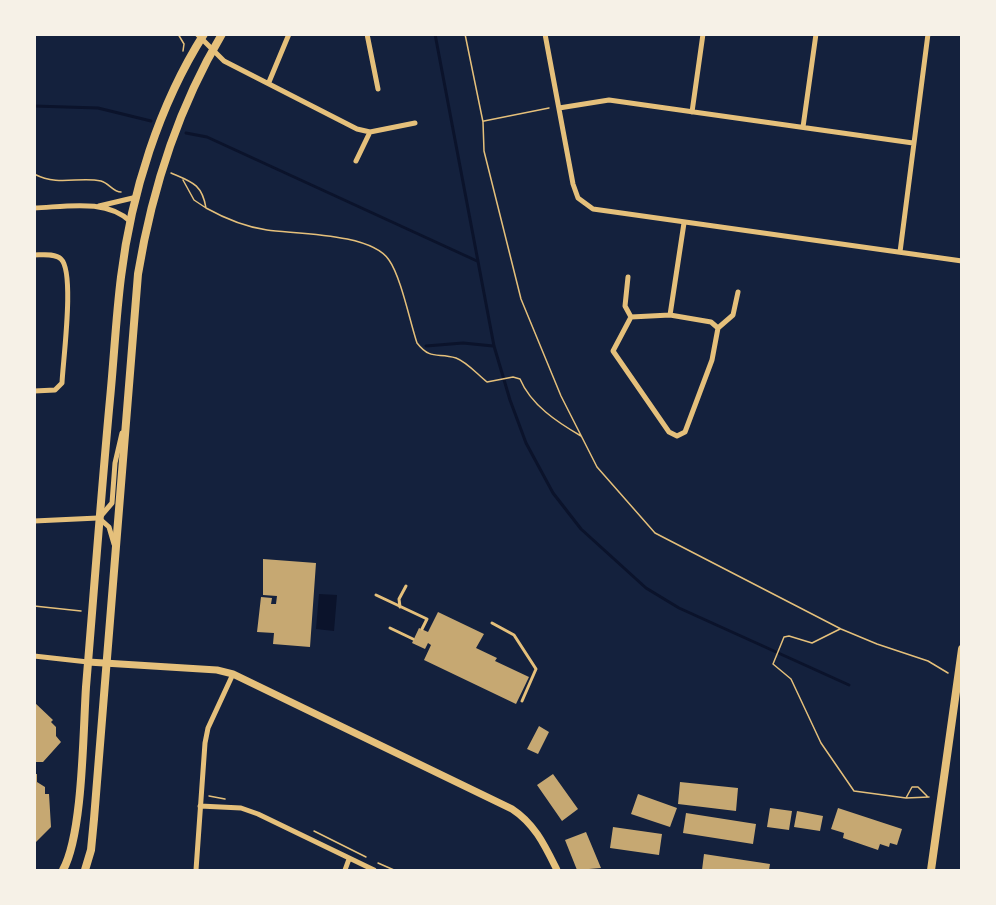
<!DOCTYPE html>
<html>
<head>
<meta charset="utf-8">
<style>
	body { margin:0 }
	#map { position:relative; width:996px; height:905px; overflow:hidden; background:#14213d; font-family:Signika,sans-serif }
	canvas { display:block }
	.frame { position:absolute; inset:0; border:36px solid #f6f1e7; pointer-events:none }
</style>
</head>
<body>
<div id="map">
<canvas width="996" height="905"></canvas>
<div class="frame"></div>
</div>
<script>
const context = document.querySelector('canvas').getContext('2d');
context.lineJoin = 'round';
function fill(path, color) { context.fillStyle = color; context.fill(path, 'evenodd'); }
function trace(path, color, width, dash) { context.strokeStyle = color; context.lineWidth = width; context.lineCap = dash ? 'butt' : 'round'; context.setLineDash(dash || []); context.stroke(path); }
fill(new Path2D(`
	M319,594L337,595L334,631L316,629Z`), '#0b132b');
trace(new Path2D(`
	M435,34L494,346L510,400L526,443L553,493L581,529L646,588L679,608L849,685
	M34,106L98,108L151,121
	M186,133L207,137L477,261
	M426,346L463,343L493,346`), '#0b132b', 3);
fill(new Path2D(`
	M263,559L316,563L310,647L273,644L274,633L257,632L261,597L272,598L271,604H276L277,596L263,595Z
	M438,612L484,634L476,648L497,658L495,661L529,677L516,704L424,660L431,645L428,643L425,649L412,643L419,628L428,632Z
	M34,702L53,720L51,722L56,727V736L61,742L43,762H34Z
	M539,726L549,732L538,754L527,749Z
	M34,774H37V782L45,787V794H49L51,827L34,844Z
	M553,774L578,809L562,821L537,785Z
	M680,782L738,788L736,811L678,804Z
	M638,794L677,808L670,827L631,814Z
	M770,808L792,811L789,830L767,827Z
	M838,808L902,829L897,845L890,843L889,847L880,844L878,850L843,838L844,833L831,829Z
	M797,811L823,816L820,831L794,827Z
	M686,813L756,824L753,844L683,833Z
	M613,827L662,834L659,855L610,848Z
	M586,832L601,868L577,870L565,840Z
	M704,854L770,864L769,870H702Z`), '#c6a872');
trace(new Path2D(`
	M178,34L184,44L183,51
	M465,34L483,122L484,151L521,299L561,396L597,467L655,533L841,629L877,644L928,661L948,673
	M484,121L549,108
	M171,173C192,182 202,184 206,208C224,218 246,227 267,230C296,234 371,233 389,260C401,277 410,322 417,343C431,361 438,352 456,358C467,362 478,375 487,382L513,377L520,379C531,405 557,422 581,436
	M34,174C60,187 78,176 101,181C109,183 113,192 121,192
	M183,180L194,200L206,208
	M34,606L81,611
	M840,629L812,643L789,636L784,637L773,664L791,679L821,743L854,791L906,798L929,797
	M209,796L225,799
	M906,798L912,787H918L927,796
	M314,831L366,857
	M378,863L394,870`), '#e5c07b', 1.5);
trace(new Path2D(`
	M376,595L427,619L422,629
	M400,607L399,599L406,586
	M492,623L514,635L536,669L522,701
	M390,628L413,639`), '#e5c07b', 3);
trace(new Path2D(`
	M197,34L224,61L357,129L370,132L415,123
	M367,34L378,89
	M545,34L573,184L578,198L593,209L962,261
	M269,82L289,34
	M559,108L609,100L913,143
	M692,112L703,34
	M803,127L816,34
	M356,161L370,132
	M99,206L137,197
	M34,208C65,207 106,198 131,222
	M900,252L928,34
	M34,255C42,255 55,253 61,259C75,272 63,360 62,383L55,390L34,391
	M628,277L625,306L631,317
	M670,315L711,322L718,328L712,360L685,432L677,436L669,432L613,351L631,317L670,315L684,223
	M718,328L733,315L738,292
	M100,517L112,503L115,463L122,433
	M100,519L109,527L114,544
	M34,521L98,518
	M34,656L88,662
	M200,806L241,808L258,814L374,870
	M196,870L205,743L208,728L233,674
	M345,870L349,859`), '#e5c07b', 5);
trace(new Path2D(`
	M88,662L217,670L233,674L512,809C535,824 545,846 557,870`), '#e5c07b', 7);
trace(new Path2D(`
	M63,870C83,834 83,732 86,687C94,591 101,495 110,399C114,358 116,317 121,277C131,194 159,105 204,34
	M85,870L91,850L94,819L138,274C152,189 178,108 222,34
	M931,870L962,649`), '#e5c07b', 8);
</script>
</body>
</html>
